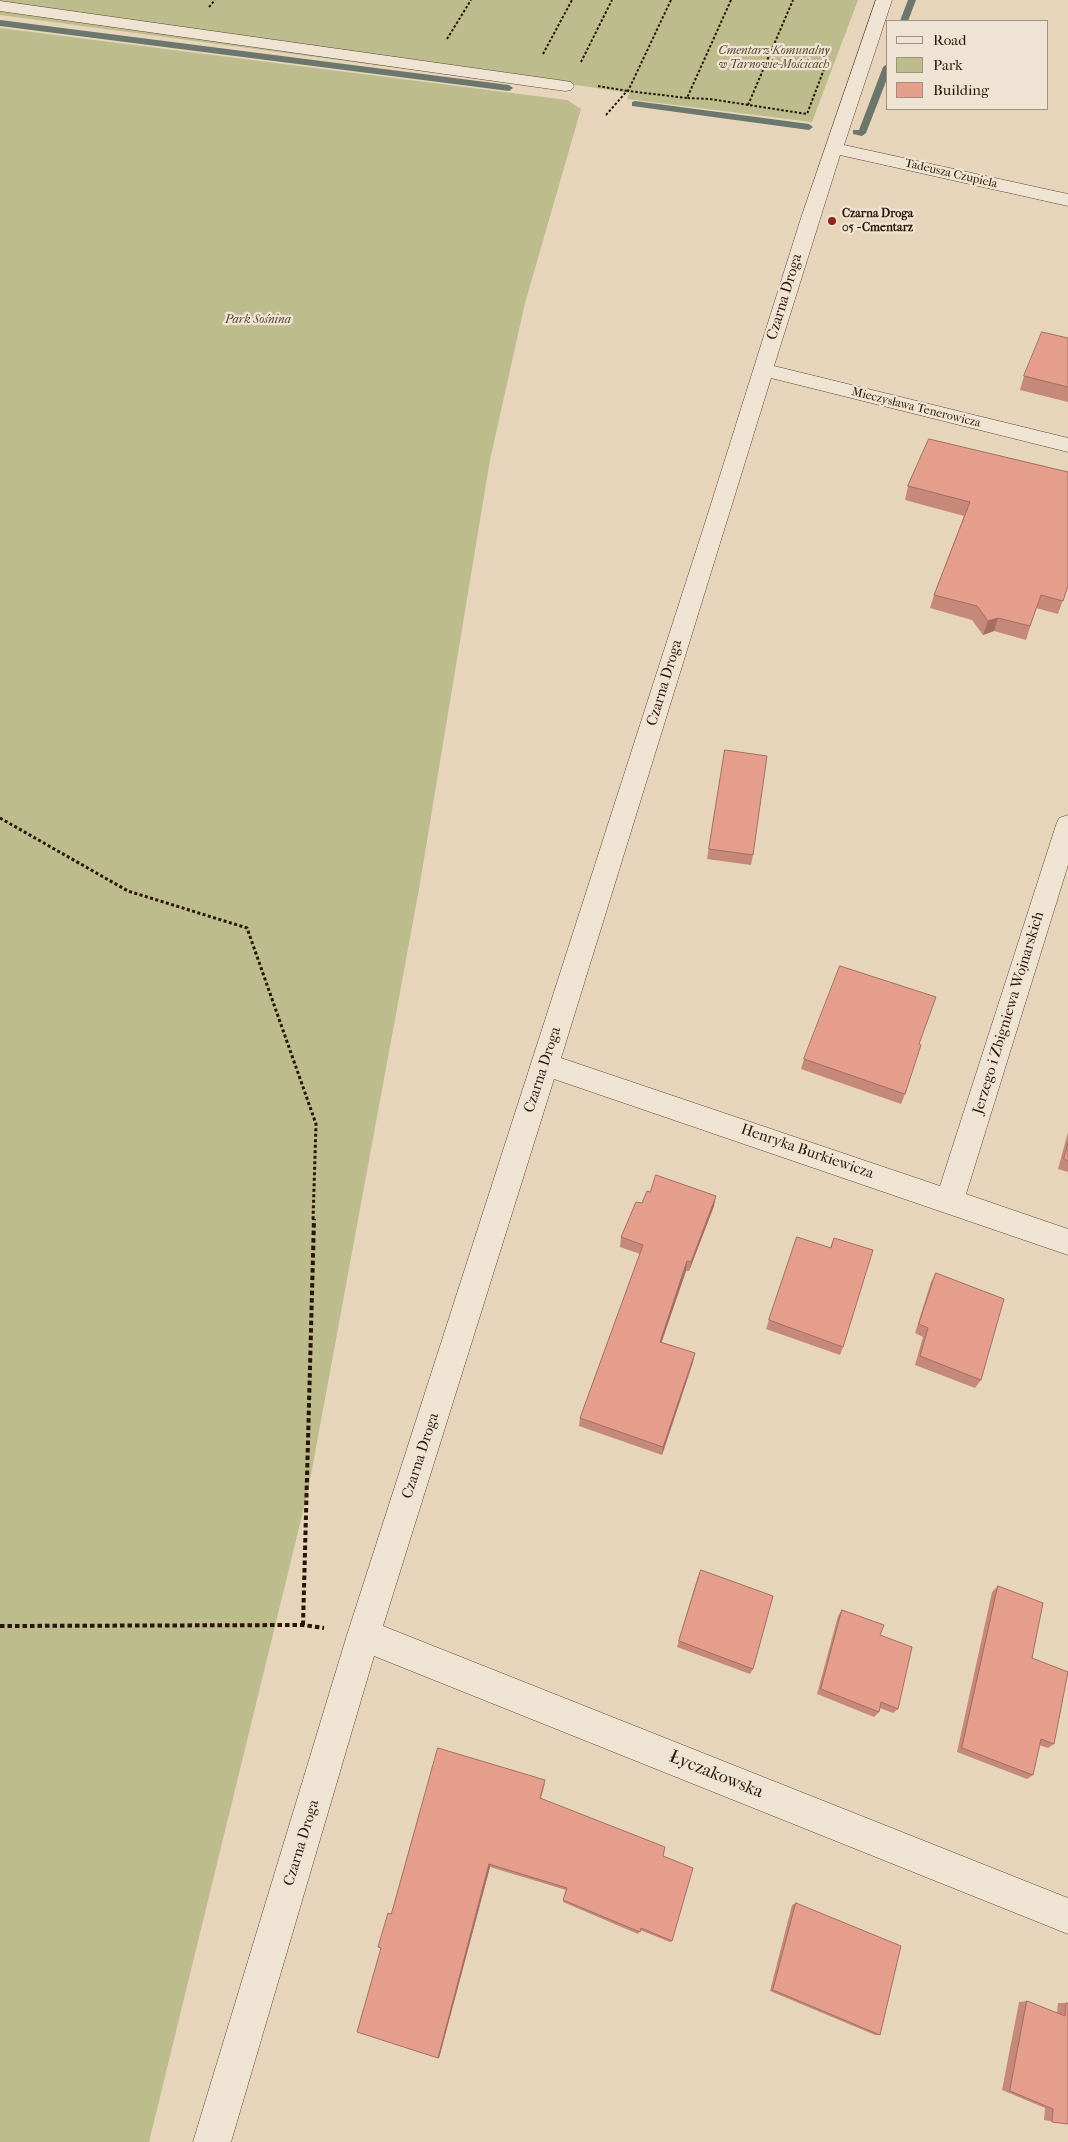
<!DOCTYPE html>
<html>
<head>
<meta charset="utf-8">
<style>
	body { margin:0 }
	#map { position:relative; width:1068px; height:2142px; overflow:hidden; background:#e7d5bb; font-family:"IM FELL French Canon",serif }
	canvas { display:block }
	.legend { position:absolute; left:886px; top:20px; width:162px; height:90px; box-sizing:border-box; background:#efe4d3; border:1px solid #a09180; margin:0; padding:6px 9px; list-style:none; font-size:15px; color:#2a1504 }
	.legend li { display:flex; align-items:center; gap:10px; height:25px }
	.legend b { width:25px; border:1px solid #a09180 }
</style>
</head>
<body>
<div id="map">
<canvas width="1068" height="2142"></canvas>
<ul class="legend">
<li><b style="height:6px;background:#efe4d3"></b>Road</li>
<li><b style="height:14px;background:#bcbc8c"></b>Park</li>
<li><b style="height:14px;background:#e69e8c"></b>Building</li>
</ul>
</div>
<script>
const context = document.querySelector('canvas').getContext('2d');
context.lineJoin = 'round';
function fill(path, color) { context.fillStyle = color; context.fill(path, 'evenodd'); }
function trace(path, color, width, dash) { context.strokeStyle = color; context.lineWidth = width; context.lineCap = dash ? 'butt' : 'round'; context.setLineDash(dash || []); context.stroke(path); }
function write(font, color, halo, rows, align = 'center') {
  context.font = font + ' "IM FELL French Canon",serif'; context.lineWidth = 4.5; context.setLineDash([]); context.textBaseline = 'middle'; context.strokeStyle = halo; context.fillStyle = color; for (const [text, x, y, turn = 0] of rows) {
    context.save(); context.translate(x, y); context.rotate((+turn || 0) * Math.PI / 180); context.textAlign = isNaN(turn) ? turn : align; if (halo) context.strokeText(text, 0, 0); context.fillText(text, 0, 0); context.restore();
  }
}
fill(new Path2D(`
	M0,0H858L812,122L627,99L629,93L570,84L556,89L0,15Z
	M0,28L567,100L581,109L525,303L490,460L419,889L308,1491L149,2142H0Z`), '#bcbc8c');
fill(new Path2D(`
	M908,0H916L908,21H900Z
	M0,20L509,85L513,88L509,91L0,26Z
	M887,64V79L866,133L862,136L853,134V130H859L883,67Z
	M635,101L809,124L813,127L809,130L632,106V102Z`), '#6b776c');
const street = new Path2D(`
	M876,0H892L844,145L1068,194V206L840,155L774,366L1068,438V452L771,378L561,1058L940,1186L1056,825L1059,818L1068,815V865L966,1194L1068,1229V1255L554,1079L383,1626L1068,1898V1934L374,1656L231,2142H193L347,1635L706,520L801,218Z
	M0,1L565,81L571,82L574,86L571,90L565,91L0,11Z`);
trace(street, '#594532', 1);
trace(new Path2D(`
	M671,0L628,91L687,98
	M731,0L687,98L710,99L807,114L826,64
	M209,7L215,0
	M447,39L471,0
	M543,54L572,0
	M581,62L612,0
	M598,86L628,91
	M748,105L793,0
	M606,115L627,91`), '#2a1504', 2, [2.5, 2]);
trace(new Path2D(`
	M0,818L128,891L247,928L316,1124L313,1220`), '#2a1504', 3, [3, 2.5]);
trace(new Path2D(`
	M303,1625L314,1219
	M0,1626L303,1625L324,1628`), '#2a1504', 4, [4.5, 3]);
fill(street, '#efe4d3');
fill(new Path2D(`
	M1068,338V402L1020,390L1024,376Z
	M929,439L1068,586L1058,614L1036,608L1026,640L994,631L983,635L972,620L930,608L934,595L964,516L905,500L908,486Z
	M725,750L753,855L751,865L707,859Z
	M919,1044L905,1094L901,1104L801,1069L804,1059Z
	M1068,1132V1172L1058,1169Z
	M650,1192L714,1206L689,1271H686L661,1342L695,1353L693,1362L662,1455L579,1426L580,1418L640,1254L620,1247L621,1237L642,1203Z
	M797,1237L830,1248L834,1238L843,1347L840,1355L766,1329Z
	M936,1273L981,1380L975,1388L915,1365L923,1337L915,1333L931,1282Z
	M698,1576L753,1669L750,1674L677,1647Z
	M998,1586L1032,1658L1054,1744L1048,1748L1039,1745L1033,1775L1027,1779L957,1752L992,1592Z
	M842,1610L898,1709L893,1713L880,1708L879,1712L874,1717L817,1694L838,1616Z
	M545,1783L541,1798L663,1856L672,1941L670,1942L640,1930L638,1934L563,1902L566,1890L490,1867L439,2058H438L381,1949L391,1914Z
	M796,1903L880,2035H875L770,1991L792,1905Z
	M1027,2001L1057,2013L1058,2003H1066L1068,2124L1044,2120L1045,2108L1002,2090L1019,2002Z`), '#c68878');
fill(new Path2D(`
	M998,618L994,631L983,635L988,621Z
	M716,1196L714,1206L689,1271L691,1262Z
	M687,1261L686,1271L659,1350L660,1342Z
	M695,1353L693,1362L662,1455L663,1447Z
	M489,1864L490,1867L439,2058H438Z`), '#a16f62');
const building = new Path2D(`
	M1042,332L1068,338V387L1024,376Z
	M929,439L1068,472V586L1063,601L1041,595L1030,626L998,618L988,621L977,606L934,595L970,502L908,486Z
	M725,750L767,756L753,855L709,849Z
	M840,966L936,997L919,1044L921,1045L905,1094L804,1059Z
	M1068,1143V1161L1064,1159Z
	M656,1175L716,1196L691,1262L687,1261L660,1342L695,1353L663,1447L580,1418L643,1245L621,1237L636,1202L642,1203L647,1191L650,1192Z
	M797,1237L831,1248L834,1238L873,1250L843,1347L769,1320Z
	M936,1273L1004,1299L981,1380L920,1356L928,1328L919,1324Z
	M701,1570L773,1596L753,1669L679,1641Z
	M998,1586L1043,1603L1032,1658L1068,1672L1054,1744L1041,1739L1033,1775L962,1748Z
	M842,1610L884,1625L880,1635L912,1647L898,1709L881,1702L879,1712L821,1689Z
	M438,1748L545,1780L540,1798L665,1847L663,1856L693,1868L672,1941L641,1928L640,1932L563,1900L567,1888L489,1864L438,2058L357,2032L381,1948L378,1947L388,1913L391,1914Z
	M796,1903L901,1946L880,2035L773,1990Z
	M1027,2001L1065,2016L1066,2003H1068V2124L1052,2122L1053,2109L1010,2091Z`);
fill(building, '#e69e8c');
trace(building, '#a16f62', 1);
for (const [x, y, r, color] of [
	[832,221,5,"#8f2418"]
]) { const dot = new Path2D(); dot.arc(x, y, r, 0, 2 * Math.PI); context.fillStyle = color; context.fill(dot); trace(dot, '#efe4d3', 2); }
write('italic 12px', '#56472d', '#efe4d3', [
	["Cmentarz Komunalny",774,51],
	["w Tarnowie-Mościcach",774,65],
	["Park Sośnina",258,320]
]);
write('12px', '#2a1504', '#efe4d3', [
	["Tadeusza Czupiela",951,174,13],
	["Mieczysława Tenerowicza",916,408,14]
]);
write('bold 12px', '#2a1504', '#efe4d3', [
	["Czarna Droga",842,214],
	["05 - Cmentarz",842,228]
], 'left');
write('15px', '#2a1504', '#efe4d3', [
	["Czarna Droga",785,297,-73],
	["Czarna Droga",665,683,-73],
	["Jerzego i Zbigniewa Wojnarskich",1009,1013,-73],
	["Czarna Droga",543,1070,-72],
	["Henryka Burkiewicza",807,1152,19],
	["Czarna Droga",421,1456,-72],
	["Czarna Droga",302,1843,-73]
]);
write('18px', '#2a1504', '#efe4d3', [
	["Łyczakowska",716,1775,22]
]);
</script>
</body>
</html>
